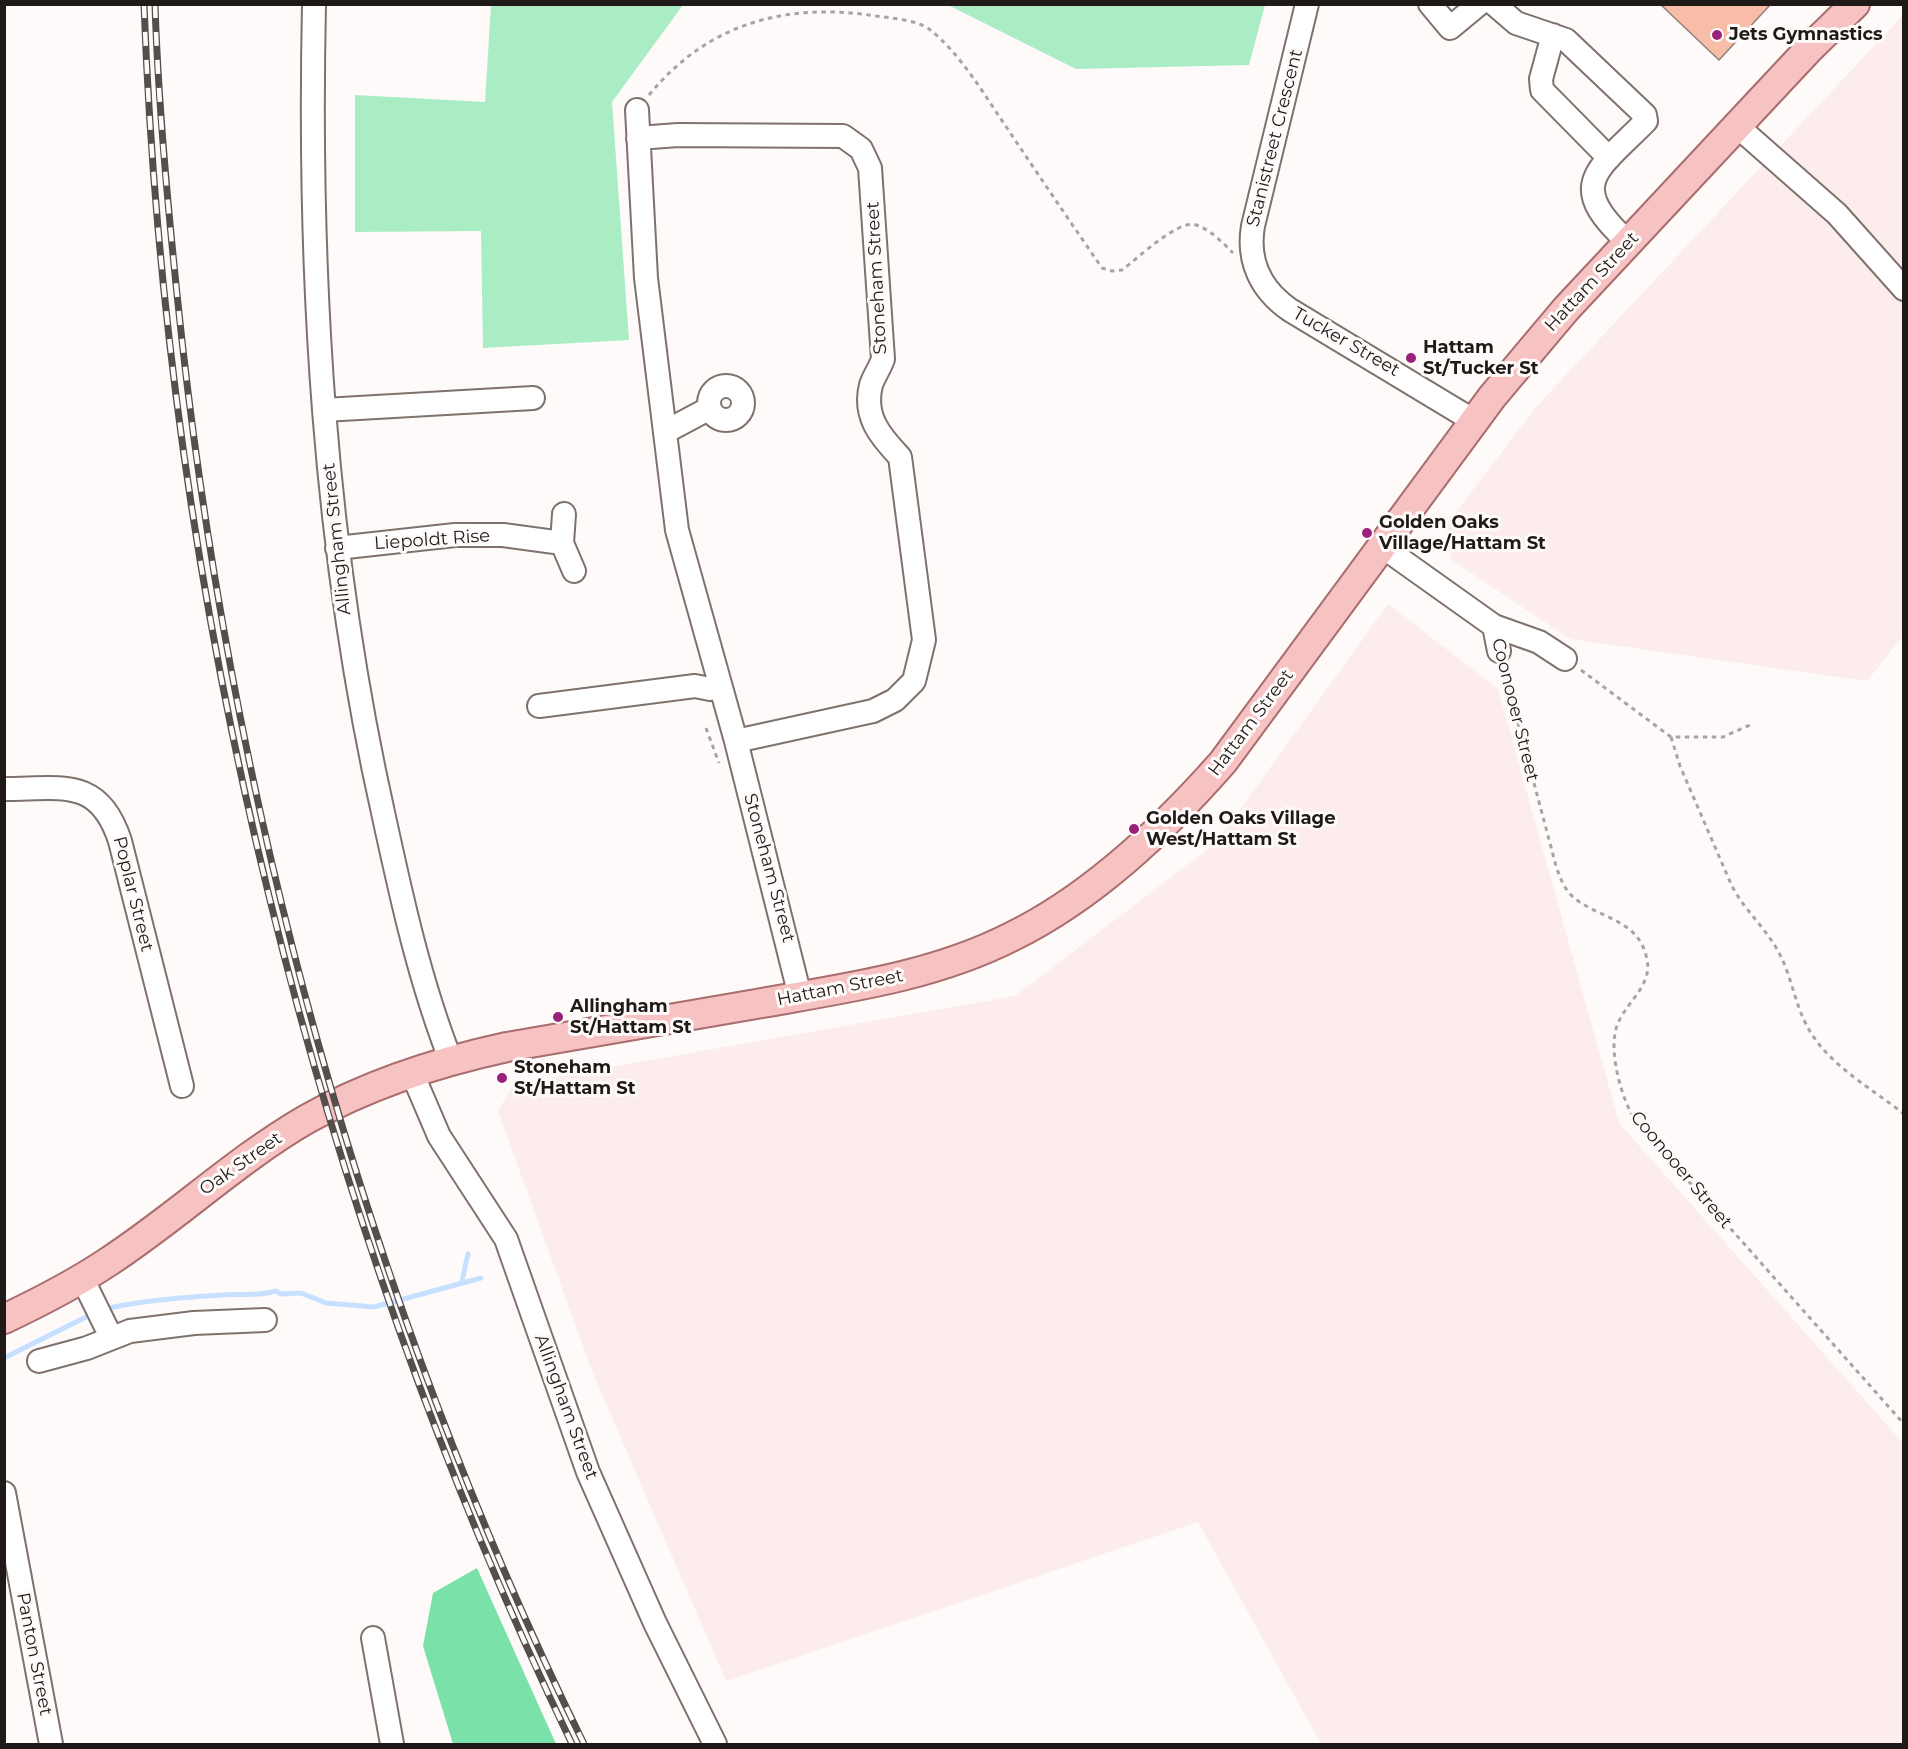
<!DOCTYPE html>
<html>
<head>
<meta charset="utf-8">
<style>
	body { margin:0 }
	#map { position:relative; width:1908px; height:1749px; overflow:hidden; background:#fdfaf9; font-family:Montserrat,sans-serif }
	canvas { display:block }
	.frame { position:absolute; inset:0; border:6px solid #1f1a18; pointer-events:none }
</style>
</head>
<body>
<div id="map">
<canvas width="1908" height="1749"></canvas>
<div class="frame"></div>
</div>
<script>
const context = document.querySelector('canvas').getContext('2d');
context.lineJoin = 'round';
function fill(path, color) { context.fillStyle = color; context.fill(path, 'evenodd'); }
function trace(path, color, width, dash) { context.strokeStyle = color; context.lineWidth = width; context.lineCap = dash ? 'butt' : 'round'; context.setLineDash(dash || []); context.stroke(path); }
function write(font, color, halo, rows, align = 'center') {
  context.font = font + ' Montserrat,sans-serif'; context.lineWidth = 6; context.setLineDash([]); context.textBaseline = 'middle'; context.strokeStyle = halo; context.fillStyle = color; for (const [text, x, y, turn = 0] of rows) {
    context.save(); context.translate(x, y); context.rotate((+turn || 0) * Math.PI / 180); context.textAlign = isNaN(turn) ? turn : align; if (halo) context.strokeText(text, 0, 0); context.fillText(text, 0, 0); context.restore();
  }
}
fill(new Path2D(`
	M1903,15V636L1867,681L1570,639L1452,560L1444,528L1536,407Z
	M1388,604L1498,689L1619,1123L1903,1443V1744H1321L1198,1522L726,1681L592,1371L498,1111L514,1084L1015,996L1216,843Z`), '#fdecec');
fill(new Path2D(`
	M491,5H683L612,102L629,340L483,348L481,231L355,232V95L485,102Z
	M948,5H1265L1249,65L1076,69Z`), '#aaedc5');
fill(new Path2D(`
	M477,1568L556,1744H453L423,1646L433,1593Z`), '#7ae1a8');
trace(new Path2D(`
	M462,1281L468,1254
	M105,1309C143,1300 182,1298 221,1295C240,1293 257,1297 276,1291L281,1294L301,1293L326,1303L374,1307L481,1278
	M6,1357L92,1314`), '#c7e0ff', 5);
const building = new Path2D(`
	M1660,4H1771L1719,60Z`);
fill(building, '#f8bda6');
trace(building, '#8e807b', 1.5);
const minor = new Path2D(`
	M314,4C308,277 324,551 384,817C402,900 420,982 451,1061
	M1307,4L1253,226C1247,261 1261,290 1290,310L1474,421
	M1430,4L1450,28L1479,4
	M1494,4L1516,23L1566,40L1645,115L1646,121C1598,170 1564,184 1628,242
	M1553,35L1541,79L1542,90L1609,158
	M637,110L646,278L677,530L736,741L800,996
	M1737,126L1837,214L1904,289
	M638,138L678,135L843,136L861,149L870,168L883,359C880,368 874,376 871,385C863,416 880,436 900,457L924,640L914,681L895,700L873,711L736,741
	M709 403a17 17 0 1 1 34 0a17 17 0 1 1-34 0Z
	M324,410L533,398
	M665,432L710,408
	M564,514L562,543L574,571
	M1383,547L1494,626L1539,642L1565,659
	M337,548L455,535H503L562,543
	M1494,626L1499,651
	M539,706L695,686L710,689L720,686
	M4,789C61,789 99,776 120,841L182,1086
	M412,1073L439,1136L506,1239L588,1472L655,1623L715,1744
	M82,1278L111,1337
	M39,1361L87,1348L130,1331L194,1323L265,1320
	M4,1493L51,1744
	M373,1638L392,1744`);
const major = new Path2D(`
	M4,1319C40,1302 75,1284 108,1262C177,1217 236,1160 307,1119C369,1084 438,1062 507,1047C592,1032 677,1018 762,1003C847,988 934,976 1011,937C1093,897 1164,829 1223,762L1492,397L1566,309L1809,49L1855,4`);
trace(minor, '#7f726c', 26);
trace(major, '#a86d6c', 32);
trace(new Path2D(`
	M649,95C708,23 786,2 876,16C891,18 917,20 929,29C960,53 983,93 1005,125C1037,173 1069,220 1102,268L1112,271L1122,270C1137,259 1178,219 1196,225C1211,230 1222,242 1233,253
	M1504,670L1556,866C1560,877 1564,889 1573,897C1599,919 1640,919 1647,960C1653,987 1622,1005 1616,1029C1609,1055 1622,1100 1636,1122L1904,1424
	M1581,670L1671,737H1723L1752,724
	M706,728L719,763
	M1671,737L1680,766L1731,884C1743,909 1765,927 1778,951C1791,974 1794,1001 1806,1024C1825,1063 1871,1088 1904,1114`), '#a8a4a3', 3, [4.5, 4.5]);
trace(minor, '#fff', 22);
trace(major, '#f7c2c2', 28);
const rail = new Path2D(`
	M144,4C166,602 313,1206 572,1744
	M155,4C158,101 167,198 177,294C228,795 362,1291 584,1744`);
trace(rail, '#544f4d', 7);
trace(rail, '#fdfaf9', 4.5, [14]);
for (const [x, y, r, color] of [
	[1717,35,6,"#9a217a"],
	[1411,358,6,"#9a217a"],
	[1367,533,6,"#9a217a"],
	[1134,829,6,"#9a217a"],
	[558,1017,6,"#9a217a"],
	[502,1078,6,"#9a217a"]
]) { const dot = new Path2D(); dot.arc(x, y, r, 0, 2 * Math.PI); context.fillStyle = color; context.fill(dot); trace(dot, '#fdfaf9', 2); }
write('bold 18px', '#1f1a18', '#fdfaf9', [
	["Jets Gymnastics",1729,35],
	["Hattam",1423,348],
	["St/Tucker St",1423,369],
	["Golden Oaks",1379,523],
	["Village/Hattam St",1379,544],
	["Golden Oaks Village",1146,819],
	["West/Hattam St",1146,840],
	["Allingham",570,1007],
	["St/Hattam St",570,1028],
	["Stoneham",514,1068],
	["St/Hattam St",514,1089]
], 'left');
write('18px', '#1f1a18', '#fdfaf9', [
	["Stanistreet Crescent",1275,138,-76],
	["Stoneham Street",877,278,-93],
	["Hattam Street",1592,282,-47],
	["Tucker Street",1346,342,30],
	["Allingham Street",337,539,-96],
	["Liepoldt Rise",432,540,-4],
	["Coonooer Street",1515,710,76],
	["Hattam Street",1251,723,-53],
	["Stoneham Street",769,868,75],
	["Poplar Street",133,894,76],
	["Hattam Street",840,988,-11],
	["Oak Street",241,1164,-35],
	["Coonooer Street",1681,1170,50],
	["Allingham Street",566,1407,70],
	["Panton Street",34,1654,79]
]);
</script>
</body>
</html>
